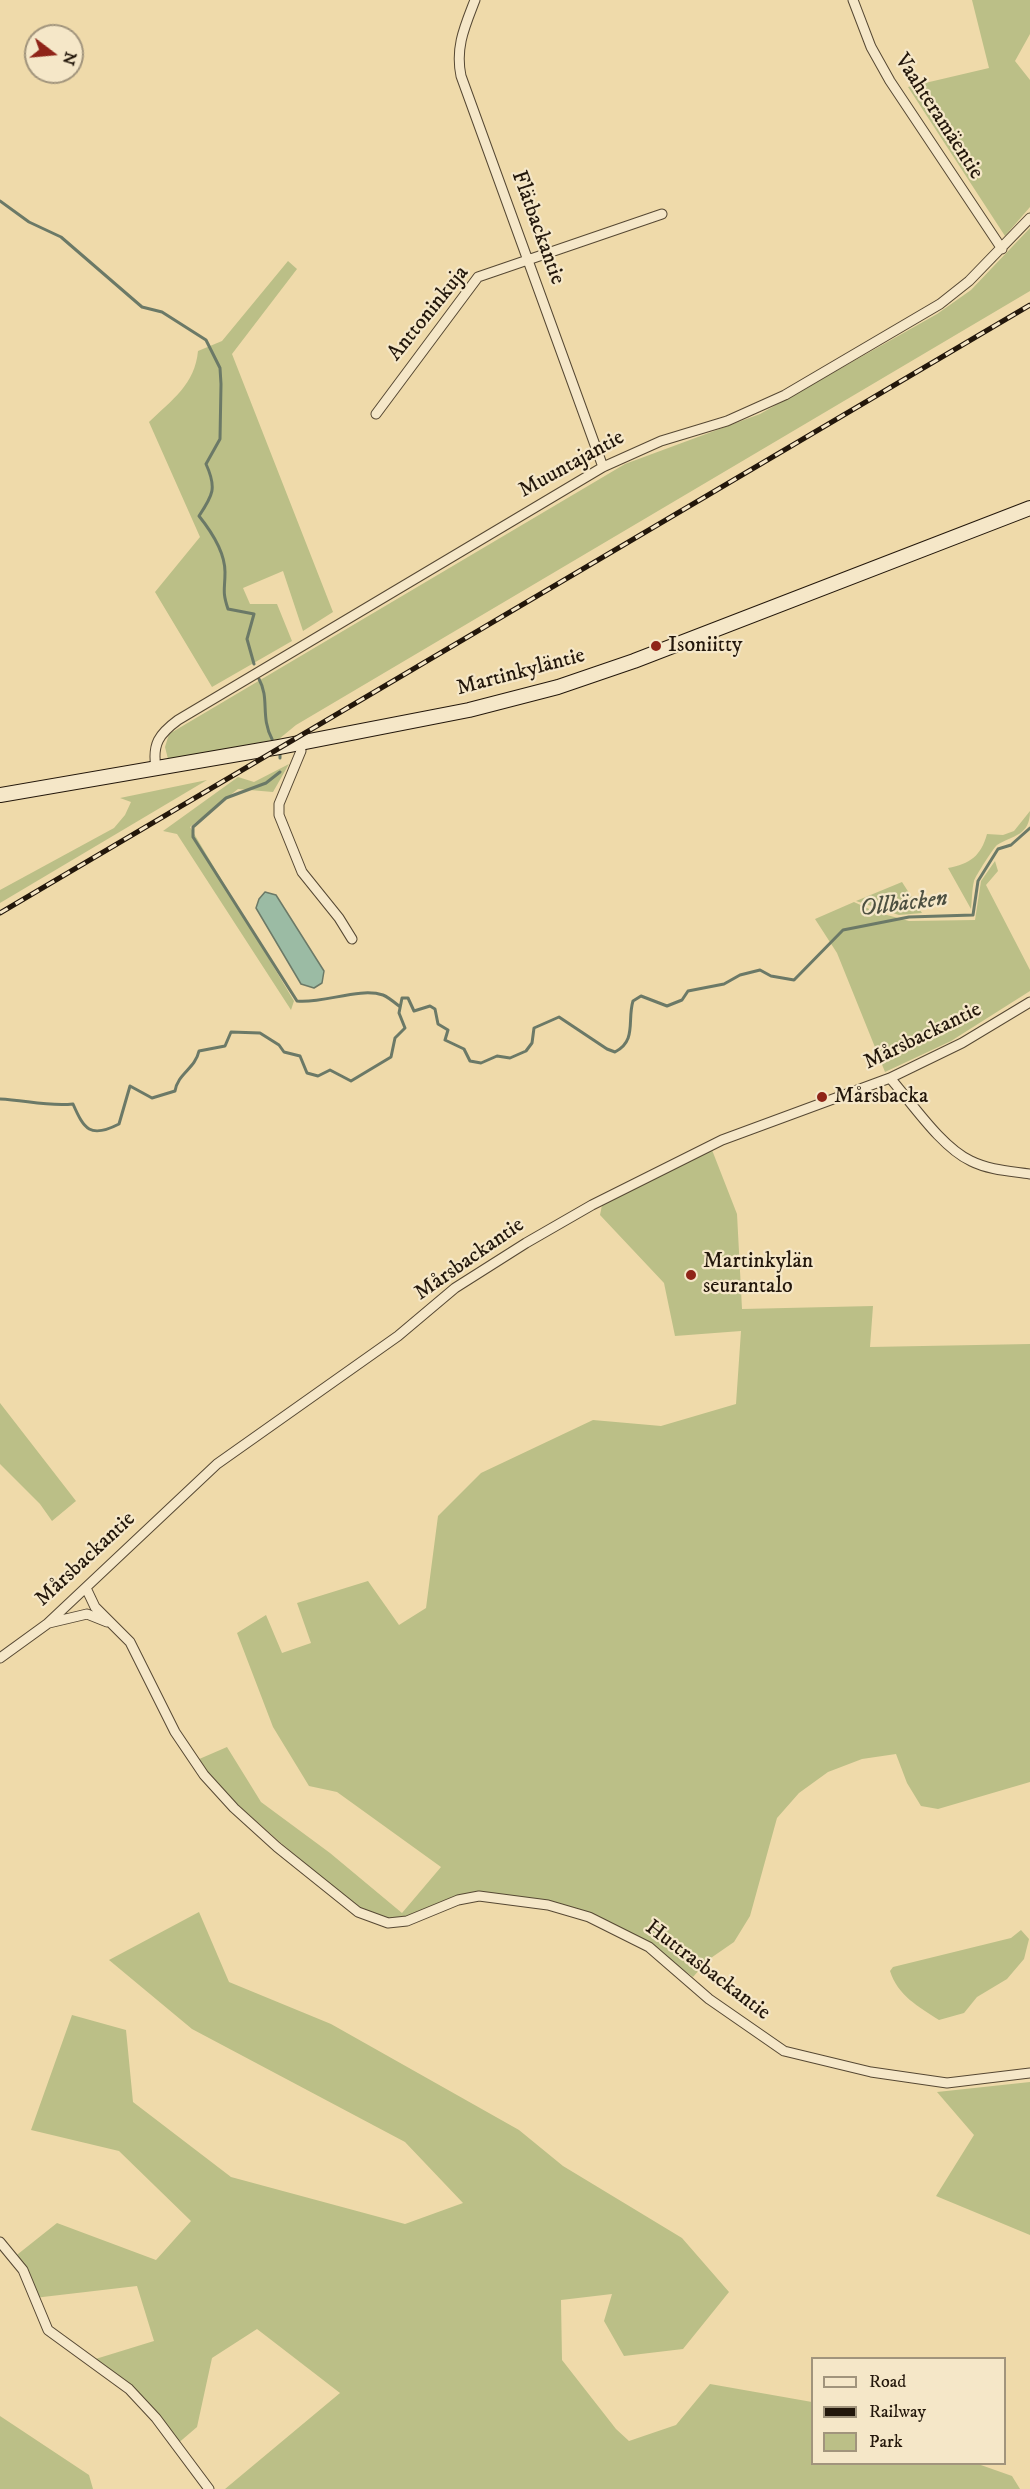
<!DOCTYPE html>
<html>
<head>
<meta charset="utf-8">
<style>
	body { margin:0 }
	#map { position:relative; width:1030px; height:2489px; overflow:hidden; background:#efdaaa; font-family:"IM FELL DW Pica",serif }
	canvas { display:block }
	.legend { position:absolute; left:811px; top:2357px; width:195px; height:108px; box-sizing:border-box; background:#f5e7c8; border:2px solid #a1947c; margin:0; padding:8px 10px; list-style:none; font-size:18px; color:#23170b }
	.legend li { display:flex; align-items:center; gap:12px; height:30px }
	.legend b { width:30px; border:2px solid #a1947c }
	.north { position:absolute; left:24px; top:24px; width:60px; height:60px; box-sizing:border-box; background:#f5e7c8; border:2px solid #a1947c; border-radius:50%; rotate:106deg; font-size:16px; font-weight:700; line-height:24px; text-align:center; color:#23170b }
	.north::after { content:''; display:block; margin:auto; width:21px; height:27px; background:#8f2418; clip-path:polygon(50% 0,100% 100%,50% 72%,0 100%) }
</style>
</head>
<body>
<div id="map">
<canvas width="1030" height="2489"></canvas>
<ul class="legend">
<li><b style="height:8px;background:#f5e7c8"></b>Road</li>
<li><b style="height:8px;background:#23170b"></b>Railway</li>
<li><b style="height:16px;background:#bbbf87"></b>Park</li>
</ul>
<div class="north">N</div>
</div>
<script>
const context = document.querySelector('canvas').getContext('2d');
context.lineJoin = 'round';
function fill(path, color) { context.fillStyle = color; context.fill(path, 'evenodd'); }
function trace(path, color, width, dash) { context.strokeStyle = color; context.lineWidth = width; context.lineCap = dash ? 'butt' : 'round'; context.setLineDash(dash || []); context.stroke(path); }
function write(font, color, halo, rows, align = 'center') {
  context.font = font + ' "IM FELL DW Pica",serif'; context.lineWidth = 4.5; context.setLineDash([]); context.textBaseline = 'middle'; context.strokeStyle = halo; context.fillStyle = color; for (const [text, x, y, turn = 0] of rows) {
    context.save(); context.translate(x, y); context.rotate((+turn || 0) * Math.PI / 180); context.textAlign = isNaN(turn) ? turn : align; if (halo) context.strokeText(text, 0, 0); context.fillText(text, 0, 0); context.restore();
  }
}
fill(new Path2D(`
	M972,0H1030V34L1015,61L1030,80V207L1005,236L908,87L989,68Z
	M1030,228V291L296,725L279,739L168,759L165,747L169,734L625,464L760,414L937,314L971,290Z
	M288,261L297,269L232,354L333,612L303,631L283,571L243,588L250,604H277L292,641L212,687L155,592L200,537L149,422C172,400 195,384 198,351L222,341Z
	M289,764L273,792L238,789L190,827L294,1001L291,1010L177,834L163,831L238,777L254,782Z
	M207,780L0,903V890L114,828L125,815L131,802L120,798Z
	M1030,811C1030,836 1013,835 997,845C994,847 975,877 974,881C972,889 972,900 971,909L948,868C970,864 981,856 987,834L1003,835L1014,831Z
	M995,861L998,871L986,885L1030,970V991L951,1041L885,1072L837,953L815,919L854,902L876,912L909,921L975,920L981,881Z
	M902,882L922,913L899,915L856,901Z
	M712,1150L737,1214L742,1309L873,1306L870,1347L1030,1344V1782L938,1809L921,1806L907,1783L896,1754L862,1759L828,1772L799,1793L777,1818L750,1916L734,1942L708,1960L693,1977L664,1955L549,1901L478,1893L409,1917L390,1919L378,1917L356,1906L281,1843L237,1804L197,1760L227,1747L261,1802L330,1853L402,1913L441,1867L337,1792L309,1786L273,1727L237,1633L266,1615L282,1653L311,1643L297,1603L368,1581L399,1625L426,1608L438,1516L481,1473L593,1420L661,1426L736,1404L741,1331L675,1336L664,1283L600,1215L602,1205Z
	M0,1403L76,1501L52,1521L40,1504L0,1464Z
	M199,1912L229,1982L331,2024L519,2130L563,2166L682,2238L729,2292L683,2349L624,2356L604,2321L612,2294L561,2300L562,2360L616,2429L629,2441L676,2425L710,2384L812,2402V2464H978L1012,2476L1020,2489H225L340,2393L257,2329L212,2358L197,2427L176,2445L125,2386L89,2361L154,2341L137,2286L34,2298L13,2258L57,2223L156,2260L191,2221L119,2151L31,2130L72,2015L126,2030L133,2102L231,2177L405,2224L463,2203L405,2142L192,2029L109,1960Z
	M1021,1930L1029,1939L1024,1959L1007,1979L977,1997L964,2013L939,2020C918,2006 898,1996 890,1971L893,1967L1011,1938Z
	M1030,2082V2235L936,2196L974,2135L937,2092Z
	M0,2416L89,2475L93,2489H0Z`), '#bbbf87');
const water = new Path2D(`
	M265,892L276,895L324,971L322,983L314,988L301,984L256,908L259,899Z`);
fill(water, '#9bbba4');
trace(water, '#6b7967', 1.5);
trace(new Path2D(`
	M0,201L29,222L61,237L142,307L162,312L206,340L220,368L221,384L220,439L206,464C217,488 213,495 199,516C211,531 225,552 225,572C225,590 222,591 228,609L254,614L247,639L254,664
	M259,679C270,699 260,716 272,739
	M280,754V758
	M280,772L266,783L226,798L193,827V837L297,1001C323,1004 359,987 383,995C388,997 394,1002 399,1006
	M0,1099C25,1100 48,1107 73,1104C84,1129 90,1139 119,1124L130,1086L152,1098L175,1091C178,1073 195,1069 199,1051L225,1046L231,1032L260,1033L279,1045L284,1052L300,1056L307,1073L318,1076L330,1070L351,1081L391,1057L395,1038L405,1028L399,1013L402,998H408L414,1011L430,1006L435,1009L438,1024L448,1030L445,1040L464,1049L470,1061L481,1063L497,1056L510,1058L526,1051L532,1043L534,1028L559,1017L607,1049L615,1052C637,1041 627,1020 633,1001L641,996L667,1006L682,1000L688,991L724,984L740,975L760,970L771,976L794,980L843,930L909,917L973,915L978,881L998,849L1011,845L1030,828`), '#6b7967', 3);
const street = new Path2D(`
	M475,0C465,26 455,47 461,76L603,467
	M853,0L871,47L890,81L1002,249
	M376,414L478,277L662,214
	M300,743L301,751L279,804V815L302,872L339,918L352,939
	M156,768C152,744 159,734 178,720L603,467L661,441L727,421L785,395L940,304L969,281L1030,218
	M890,1078C912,1103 941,1147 971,1161C989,1170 1010,1171 1030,1174
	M86,1588L95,1607L130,1642L175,1732L204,1775L234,1808L277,1847L358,1912L388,1923L407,1921L458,1900L479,1896L548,1905L589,1917L649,1947L709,1999L784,2051L871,2072L947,2083L1030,2073
	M49,1623L87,1614L107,1622
	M0,1658L47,1624L217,1464L398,1336L455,1288L526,1243L592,1205L722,1140L890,1078L962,1043L1030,1002
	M0,2242L23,2270L48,2330L129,2389L156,2418L209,2489`);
const secondary = new Path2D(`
	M0,795L279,747L469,710L558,687L634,661L1030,508`);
trace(street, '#564833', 11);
trace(secondary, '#23170b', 16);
trace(street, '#f5e7c8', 9);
trace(secondary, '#f5e7c8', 14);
const rail = new Path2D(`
	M0,913L1030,305`);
trace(rail, '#23170b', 5);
trace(rail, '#f5e7c8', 3, [9]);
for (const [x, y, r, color] of [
	[656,646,6,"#8f2418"],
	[822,1097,6,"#8f2418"],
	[691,1275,6,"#8f2418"]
]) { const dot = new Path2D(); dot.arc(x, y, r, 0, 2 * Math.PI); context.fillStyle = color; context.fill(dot); trace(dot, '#f5e7c8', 2); }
write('22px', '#23170b', '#f5e7c8', [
	["Vaahteramäentie",938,117,57],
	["Flätbackantie",537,228,70],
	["Anttoninkuja",429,314,-51],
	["Muuntajantie",572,465,-29],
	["Martinkyläntie",521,673,-15],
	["Mårsbackantie",923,1037,-26],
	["Mårsbackantie",470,1260,-35],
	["Mårsbackantie",86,1560,-43],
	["Huttrasbackantie",707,1971,37]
]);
write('22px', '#23170b', '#f5e7c8', [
	["Isoniitty",668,646],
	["Mårsbacka",834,1097],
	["Martinkylän",703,1262],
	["seurantalo",703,1287]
], 'left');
write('italic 24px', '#4d5041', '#f5e7c8', [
	["Ollbäcken",904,905,-7]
]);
</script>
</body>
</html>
